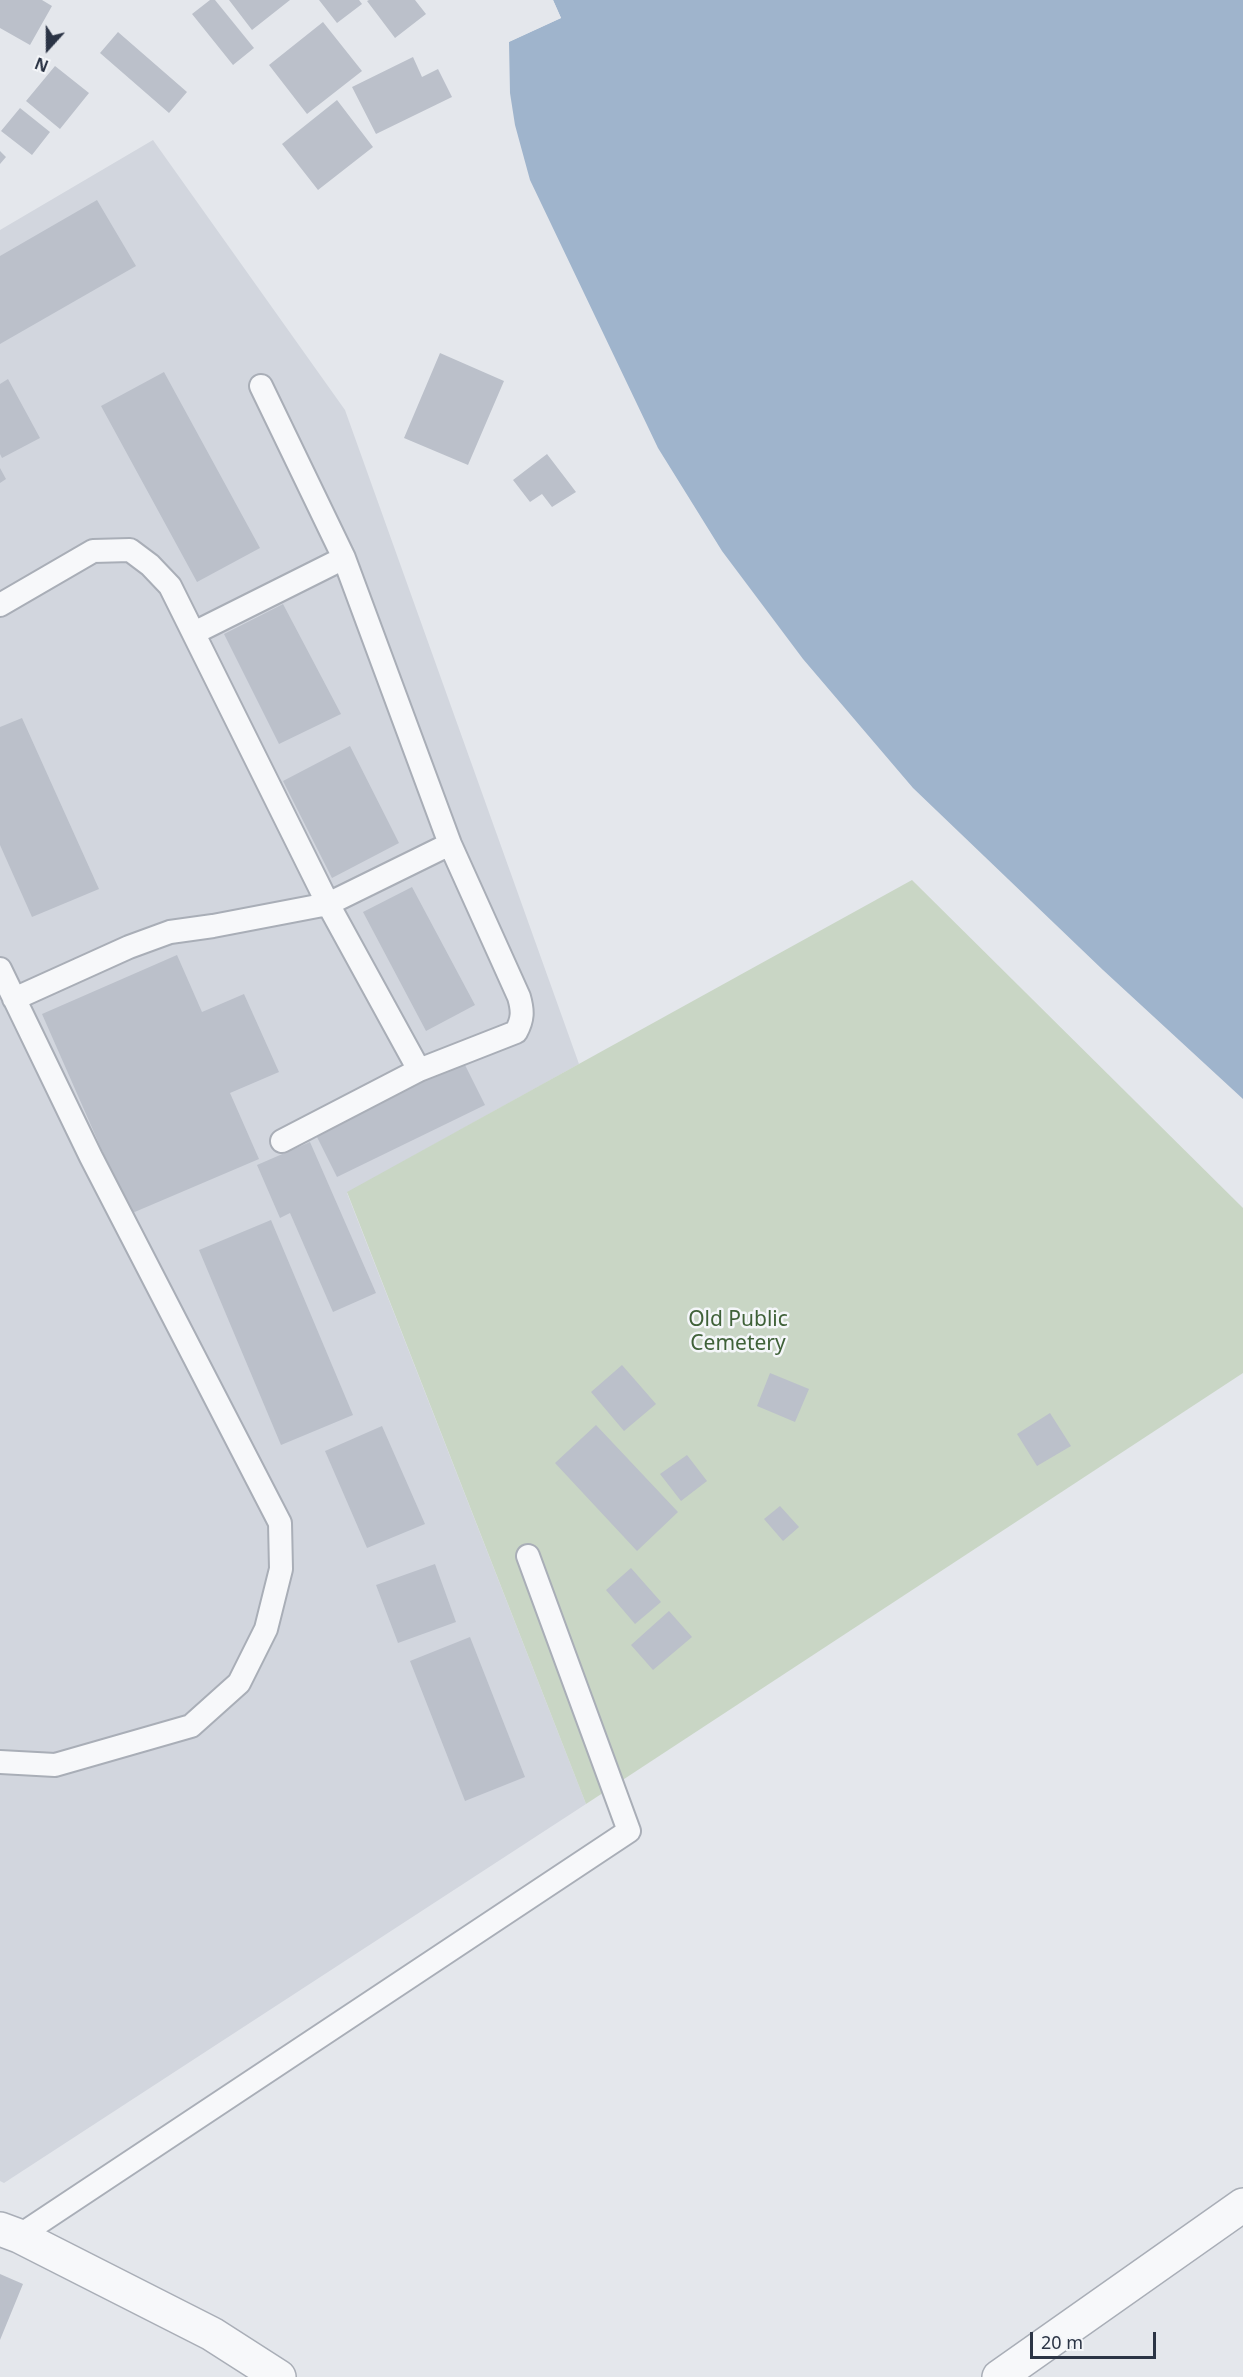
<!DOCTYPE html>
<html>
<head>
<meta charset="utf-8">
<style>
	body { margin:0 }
	#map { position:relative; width:1243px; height:2377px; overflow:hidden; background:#e4e7ec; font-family:"Noto Sans",sans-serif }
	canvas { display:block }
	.north { position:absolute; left:18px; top:18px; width:60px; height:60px; -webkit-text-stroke:4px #f4f6f9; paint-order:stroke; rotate:201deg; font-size:16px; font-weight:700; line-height:24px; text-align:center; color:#2b3445 }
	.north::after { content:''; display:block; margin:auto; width:21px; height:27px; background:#2b3445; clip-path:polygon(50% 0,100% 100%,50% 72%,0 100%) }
	.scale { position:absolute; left:1030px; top:2332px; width:126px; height:27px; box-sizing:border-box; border:3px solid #2b3445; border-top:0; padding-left:8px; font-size:18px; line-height:21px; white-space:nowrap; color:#2b3445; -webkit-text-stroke:4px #f4f6f9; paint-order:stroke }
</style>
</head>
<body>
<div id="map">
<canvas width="1243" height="2377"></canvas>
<div class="north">N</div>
<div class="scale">20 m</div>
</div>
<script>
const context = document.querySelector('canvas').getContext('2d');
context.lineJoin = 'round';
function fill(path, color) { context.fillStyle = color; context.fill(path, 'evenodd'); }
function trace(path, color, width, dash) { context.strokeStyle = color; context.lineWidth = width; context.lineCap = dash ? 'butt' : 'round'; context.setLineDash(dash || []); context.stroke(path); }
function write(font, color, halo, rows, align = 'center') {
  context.font = font + ' "Noto Sans",sans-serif'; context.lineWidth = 5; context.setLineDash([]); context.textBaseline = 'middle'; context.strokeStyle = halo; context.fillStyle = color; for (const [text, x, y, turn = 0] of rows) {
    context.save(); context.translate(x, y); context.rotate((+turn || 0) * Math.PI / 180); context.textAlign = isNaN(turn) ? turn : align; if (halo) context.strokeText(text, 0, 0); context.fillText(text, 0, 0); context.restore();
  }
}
fill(new Path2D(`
	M153,140L345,410L579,1064L347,1193L586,1804L4,2183L0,2181V230Z`), '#d2d6de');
fill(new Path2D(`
	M912,880L1243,1208V1373L586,1804L347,1192Z`), '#c9d6c5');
fill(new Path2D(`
	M553,0H1243V1099L1103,970L913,788L803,659L722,551L658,448L530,180L515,125L510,93L509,42L561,18Z`), '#9fb4cc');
fill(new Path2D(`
	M550,0H553L561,18L506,43L507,39L557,16Z`), '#e4e7ec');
fill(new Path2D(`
	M0,0H42L52,6L30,45L0,28Z
	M210,0H215L254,48L233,65L192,14Z
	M229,0H290L252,30Z
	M319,0H359L362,4L337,23Z
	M369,0H415L426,14L395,38L367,1Z
	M323,22L362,71L307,114L269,65Z
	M118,32L187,92L169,113L100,53Z
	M413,57L422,77L438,69L452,97L376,134L352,87Z
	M55,66L89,93L60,129L26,101Z
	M337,100L373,147L318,190L282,144Z
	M20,108L50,132L32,155L1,131Z
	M0,151L6,157L0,164Z
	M97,200L136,266L0,344V256Z
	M440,353L504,381L468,465L404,438Z
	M164,372L260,548L197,582L101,406Z
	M8,379L40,438L2,458L0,454V384Z
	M547,454L576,492L552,507L542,494L530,502L513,480Z
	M0,468L6,479L0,483Z
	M283,604L341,714L279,744L224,634Z
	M22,718L99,889L32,917L0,845V727Z
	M350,746L399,843L332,878L283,781Z
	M412,887L475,1005L426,1031L363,912Z
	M177,955L202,1012L244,994L279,1072L230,1093L259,1159L130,1214L42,1014Z
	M462,1059L485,1105L337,1177L314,1131Z
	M310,1142L376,1293L333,1312L290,1213L280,1218L257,1165Z
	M271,1220L353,1415L281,1445L199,1250Z
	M622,1365L656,1404L624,1431L591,1392Z
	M770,1373L809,1389L795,1422L757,1406Z
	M1050,1413L1071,1446L1037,1466L1017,1434Z
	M596,1425L678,1512L637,1551L555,1463Z
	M382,1426L425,1524L367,1548L325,1451Z
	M687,1455L707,1481L681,1501L660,1474Z
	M780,1506L799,1527L783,1541L764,1519Z
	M435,1564L456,1622L398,1643L376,1585Z
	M631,1568L661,1602L635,1624L606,1590Z
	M669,1611L692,1637L653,1670L631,1645Z
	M470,1637L525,1777L465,1801L410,1661Z
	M0,2274L23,2284L0,2340Z`), '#bbc0ca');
const service = new Path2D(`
	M261,386L344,558L450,844L519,997C523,1011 523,1019 516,1032L419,1070L282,1141
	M0,605L93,551L130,550L150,565L170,586L328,904L419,1070
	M194,633L344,558
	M0,969L91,1157L280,1523L281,1569L266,1629L239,1683L191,1726L55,1765L0,1762
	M14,999L129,947L170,932L213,926L328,904L450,844
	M19,2236L629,1831L528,1556`);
const minor = new Path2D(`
	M0,2229L19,2236L212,2334L279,2377
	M999,2377L1243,2205`);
trace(service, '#a9aeb7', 26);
trace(minor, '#a9aeb7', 36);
trace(service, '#f7f8fa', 22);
trace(minor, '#f7f8fa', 33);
write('21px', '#3f6138', '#f4f6f9', [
	["Old Public",738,1320],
	["Cemetery",738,1344]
]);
</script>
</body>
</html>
